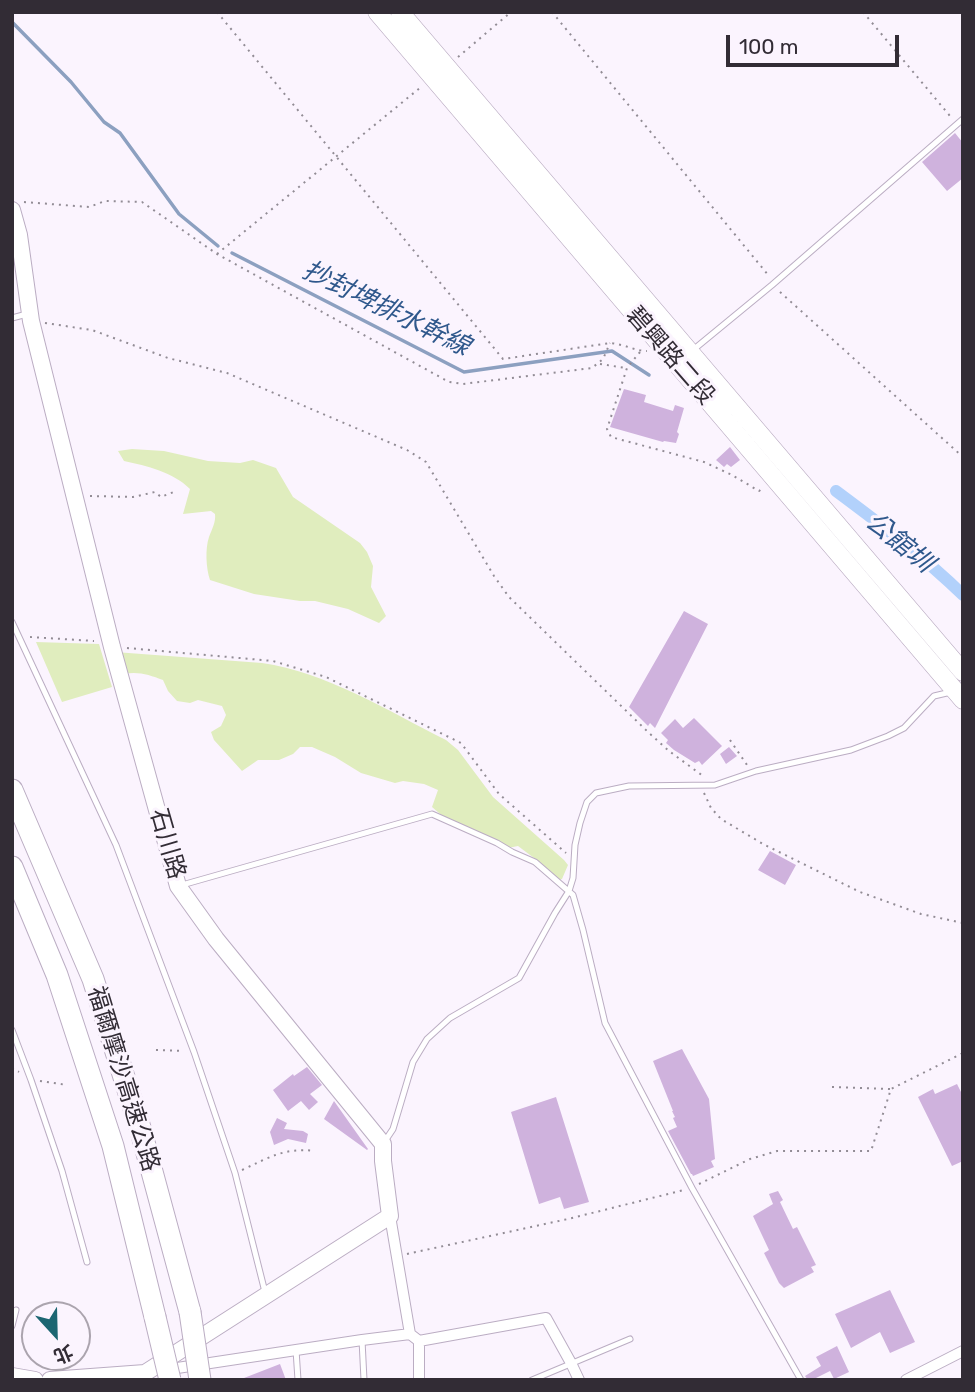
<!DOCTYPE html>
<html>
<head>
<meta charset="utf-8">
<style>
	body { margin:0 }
	#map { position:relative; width:975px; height:1392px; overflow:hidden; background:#fbf4fe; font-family:Rubik,"Noto Sans TC",sans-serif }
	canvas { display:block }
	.frame { position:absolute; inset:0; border:14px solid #322c35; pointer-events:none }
	.north { position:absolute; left:21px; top:1301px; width:70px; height:70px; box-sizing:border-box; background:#fbf4fe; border:2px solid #aba4ae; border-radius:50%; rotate:158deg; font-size:19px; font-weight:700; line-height:28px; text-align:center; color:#322c35 }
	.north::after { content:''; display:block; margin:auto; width:24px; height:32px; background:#1c6672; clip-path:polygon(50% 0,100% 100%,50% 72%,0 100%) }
	.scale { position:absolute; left:726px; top:35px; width:173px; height:32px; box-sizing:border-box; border:4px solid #322c35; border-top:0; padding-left:9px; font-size:21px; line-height:24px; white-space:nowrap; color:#322c35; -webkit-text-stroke:5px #fbf4fe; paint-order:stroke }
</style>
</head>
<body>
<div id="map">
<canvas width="975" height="1392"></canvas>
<div class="frame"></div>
<div class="north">北</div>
<div class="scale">100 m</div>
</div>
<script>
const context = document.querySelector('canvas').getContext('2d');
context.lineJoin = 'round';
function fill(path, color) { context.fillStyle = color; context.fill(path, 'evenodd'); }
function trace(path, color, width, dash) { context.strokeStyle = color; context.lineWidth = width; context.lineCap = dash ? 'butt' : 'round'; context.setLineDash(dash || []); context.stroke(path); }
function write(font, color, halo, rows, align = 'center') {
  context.font = font + ' Rubik,"Noto Sans TC",sans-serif'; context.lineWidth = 6; context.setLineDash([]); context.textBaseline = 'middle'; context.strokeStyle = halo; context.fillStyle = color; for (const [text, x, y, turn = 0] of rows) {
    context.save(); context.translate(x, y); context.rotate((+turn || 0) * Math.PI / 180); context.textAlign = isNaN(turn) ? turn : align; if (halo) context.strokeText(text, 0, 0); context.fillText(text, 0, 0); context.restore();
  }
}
fill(new Path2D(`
	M132,449L164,451L208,461L240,463L253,460L276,468L293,497L360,543L367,552L373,566L371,587L386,616L379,623L348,609L315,601H300L254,594L210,580C206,568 205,549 209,537C212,529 216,522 215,514L211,511L183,514L190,489C173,472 147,466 124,461L118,451Z
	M36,642L99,644L112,687L62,702Z
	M115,652L262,663C326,672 388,711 446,740L458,750L493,797L564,860L568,865L562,879L559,880L542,864L518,846L508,848L446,819L432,807L438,790L424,784L403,781L395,783L361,773L335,757L312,747H300L293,754L279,760H258L242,771L214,740L211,732L221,726L226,715L222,706L198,700L190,703L177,701L168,691L163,680C150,675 138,671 124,674Z`), '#e0edbe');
trace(new Path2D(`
	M12,22L71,82L104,122L120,133L179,214L218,246
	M232,253L464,372L612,351L649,375`), '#8ca0c0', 3.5);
trace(new Path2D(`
	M836,491C879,523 924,557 963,595`), '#b2d1fb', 12);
fill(new Path2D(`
	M955,133L963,143V178L947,191L922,162Z
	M624,389L646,395L644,402L673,411L675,405L684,408L677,432L679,434L676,443L664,441L663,442L610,427Z
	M730,447L740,460L731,467L727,464L724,467L716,460Z
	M684,611L708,624L655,728L650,723L648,726L629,707Z
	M694,718L722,746L702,765L699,761L695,763L674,750L666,743L668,740L661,733L675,719L683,728Z
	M729,747L737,756L726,764L720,754Z
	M770,851L796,865L785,885L758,870Z
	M682,1049L709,1099L715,1159L711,1161L714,1167L693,1176L692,1174H691L668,1131L677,1127L673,1118L675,1117L672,1111H673L653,1061Z
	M307,1067L322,1085L310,1094L318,1102L309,1110L301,1101L288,1111L273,1090L293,1074L294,1076Z
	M957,1084L963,1096V1161L952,1166L918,1097L933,1089L935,1094Z
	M556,1097L589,1202L564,1209L560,1197L539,1204L511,1112Z
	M334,1101L368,1149L367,1150L324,1119Z
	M277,1118L287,1123L284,1129L303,1131L308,1134L306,1143L288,1139L274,1145L270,1132Z
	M778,1191L783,1200L780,1202L793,1229L797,1227L816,1265L811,1267L814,1272L784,1288L779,1283L764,1253L769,1250L753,1216L773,1204L769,1194Z
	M890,1290L915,1342L890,1353L880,1332L851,1348L835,1314Z
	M837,1346L849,1372L834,1379L830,1371L812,1380H808L805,1376L821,1366L816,1357Z
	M280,1364L286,1380H244V1378Z`), '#cfb2dd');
const lane = new Path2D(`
	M12,318L27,314
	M693,350L772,285L963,119
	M12,622L116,845L194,1052L235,1173L265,1292
	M182,885L432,814L497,843L512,852L535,862L573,895L583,930L605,1023L692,1188L801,1380
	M12,1030L31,1080L62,1171L87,1262
	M385,1141L393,1129L413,1062L427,1039L450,1018L519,978L555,913L569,891L573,878L575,845L580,823L587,802L596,793L629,786L715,785L756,771L851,750L888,736L904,728L934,696L951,692
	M12,1326L16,1310
	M362,1340L364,1380
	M296,1350L298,1380
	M532,1380L630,1339`);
const street = new Path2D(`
	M390,1216L410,1334
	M164,1370L362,1340L410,1334L419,1341L546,1318L571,1363L579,1380
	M419,1380V1341
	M906,1380L963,1351`);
const secondary = new Path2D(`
	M12,210L19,235L31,321L112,647L178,886L216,939L383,1144V1161L390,1216L145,1373L50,1380
	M12,1376L35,1380`);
const primary = new Path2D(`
	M377,12L963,700
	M400,12L963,672`);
const highway = new Path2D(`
	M12,790L93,979L141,1131L190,1312
	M12,867L57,975L113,1146L155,1317`);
trace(lane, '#bbadc3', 7);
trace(street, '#bbadc3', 12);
trace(secondary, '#bbadc3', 18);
trace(primary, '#bbadc3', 19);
trace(highway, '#bbadc3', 23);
trace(new Path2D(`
	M217,12L503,359L610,343C624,344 635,351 647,351
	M552,12L769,276
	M863,12L950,116
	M458,57L511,12
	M24,202L89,207L105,201L142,202L217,254L449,382L463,384L592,368L603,359L610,343
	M217,254L421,87
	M780,292L963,457
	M45,323L92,330L168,358L227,373L407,450L426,462L494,576L509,597L649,733L669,751L703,776
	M640,352L627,368L607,429L611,437L704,462L732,475L759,491L763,488
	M600,364L626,368
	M90,496L133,497L155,492L161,497L176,491
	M30,637L94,641
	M127,648L273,661L326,677L461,743L499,794L566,853
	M730,740L747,765
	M704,793L711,808L721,819L763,844L860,892L921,914L963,923
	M156,1050L183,1051
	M12,1068L19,1072
	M40,1081L67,1085
	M832,1087L890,1089
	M242,1170C268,1158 285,1147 315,1151
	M699,1184L750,1159L777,1151H871L891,1089L963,1053
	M407,1254L568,1219L684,1190`), '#928c95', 2, [2, 5]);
trace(lane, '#fff', 5);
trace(street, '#fff', 10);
trace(secondary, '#fff', 16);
trace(primary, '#fff', 18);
trace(highway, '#fff', 21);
const highwayBridge = new Path2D(`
	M190,1312L200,1380
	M155,1317L170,1380`);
trace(highwayBridge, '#bbadc3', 23, []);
trace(highwayBridge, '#fff', 21);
write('24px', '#322c35', '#fbf4fe', [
	["碧興路二段",670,356,49],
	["石川路",167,844,74],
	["福爾摩沙高速公路",123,1079,73]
]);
write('italic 26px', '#2f588c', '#fbf4fe', [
	["抄封埤排水幹線",386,309,26],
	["公館圳",899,543,39]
]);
</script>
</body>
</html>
